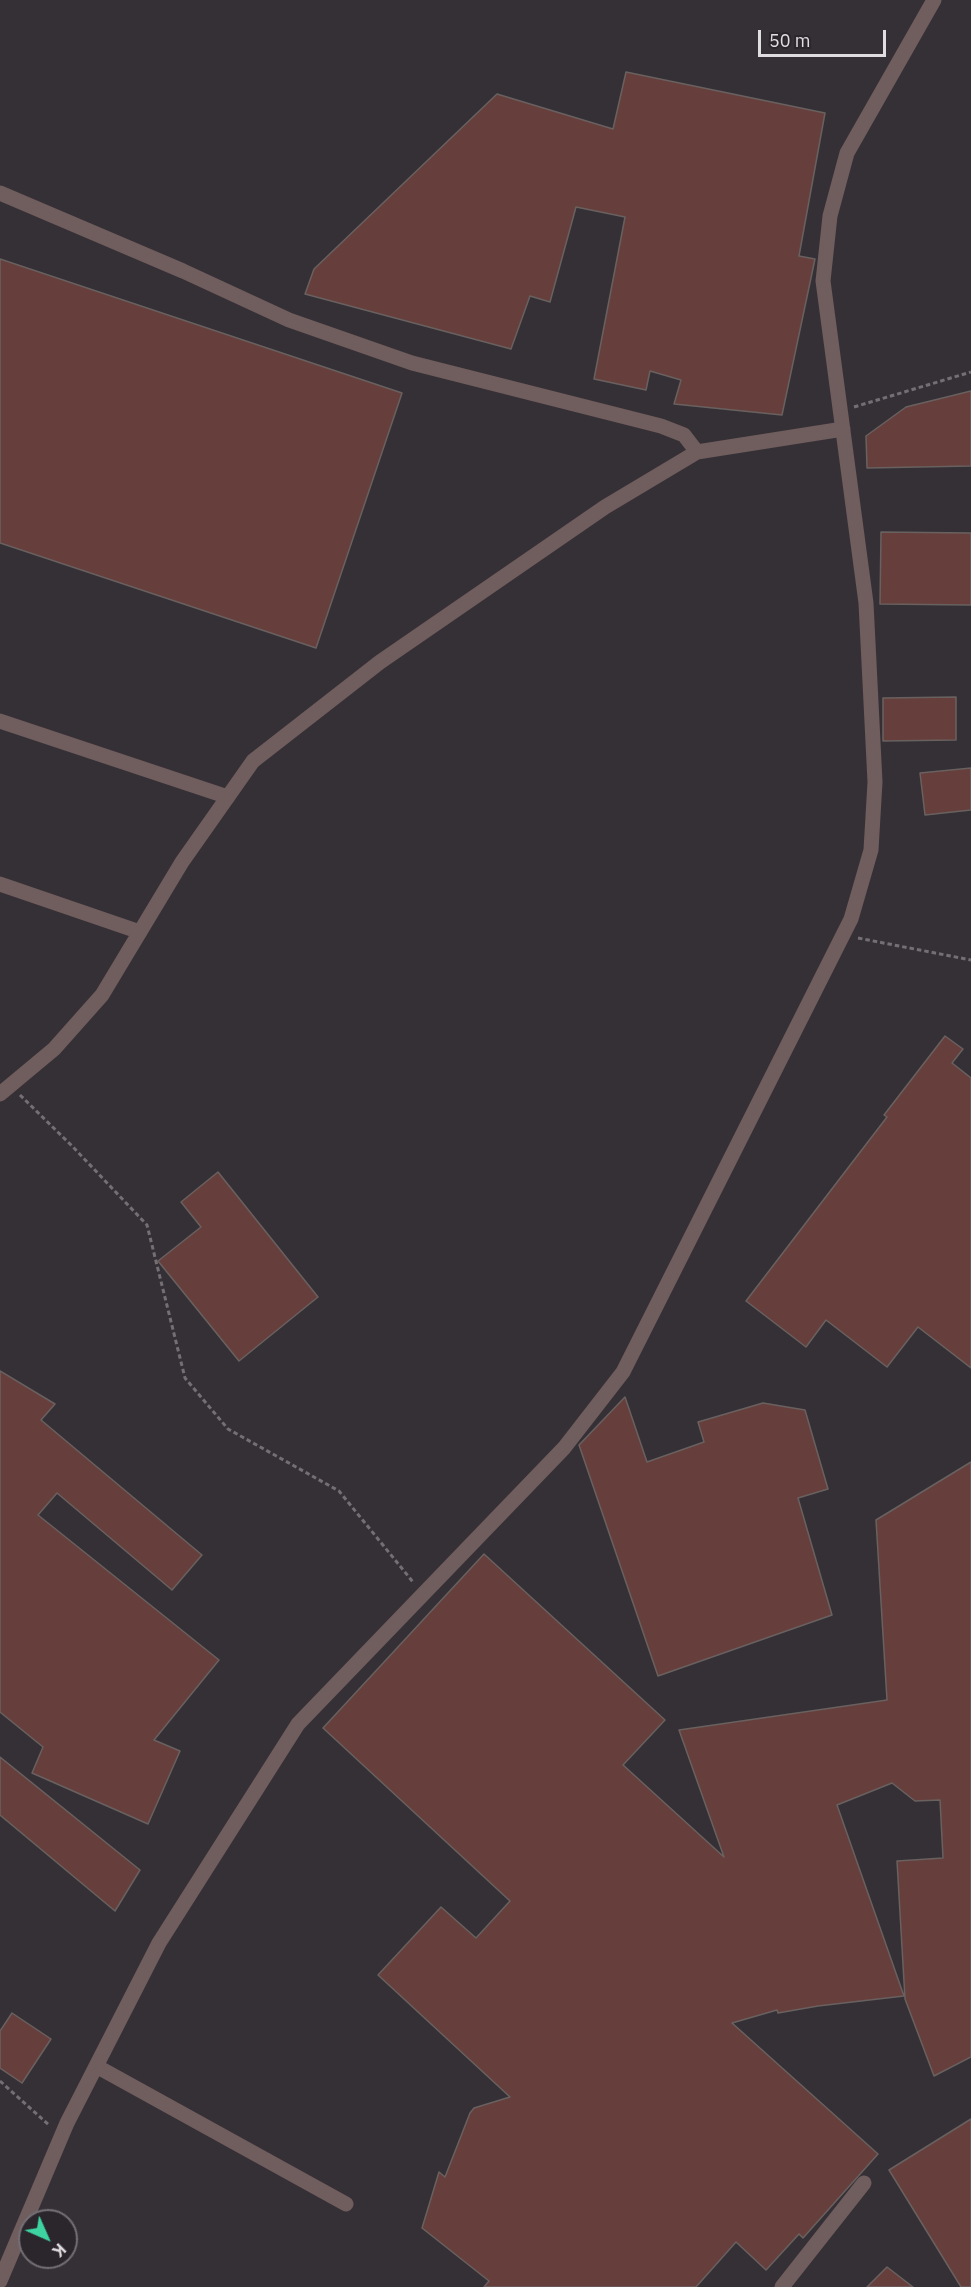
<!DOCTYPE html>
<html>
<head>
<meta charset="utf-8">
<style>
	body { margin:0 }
	#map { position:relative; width:971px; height:2287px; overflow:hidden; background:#353036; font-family:"IBM Plex Sans",sans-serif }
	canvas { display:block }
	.north { position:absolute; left:18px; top:2209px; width:60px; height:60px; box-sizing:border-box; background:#2b262c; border:2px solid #736f74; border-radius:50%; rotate:135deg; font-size:16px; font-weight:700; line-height:24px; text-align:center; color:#e0dde0 }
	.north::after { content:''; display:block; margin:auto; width:21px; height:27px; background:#3ed4a2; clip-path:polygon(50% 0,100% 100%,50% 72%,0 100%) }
	.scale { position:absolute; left:758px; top:30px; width:128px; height:27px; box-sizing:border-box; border:3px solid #e0dde0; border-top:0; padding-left:8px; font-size:18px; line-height:21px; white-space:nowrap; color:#e0dde0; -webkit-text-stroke:4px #2b262c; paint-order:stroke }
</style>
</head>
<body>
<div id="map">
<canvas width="971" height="2287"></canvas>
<div class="north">K</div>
<div class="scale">50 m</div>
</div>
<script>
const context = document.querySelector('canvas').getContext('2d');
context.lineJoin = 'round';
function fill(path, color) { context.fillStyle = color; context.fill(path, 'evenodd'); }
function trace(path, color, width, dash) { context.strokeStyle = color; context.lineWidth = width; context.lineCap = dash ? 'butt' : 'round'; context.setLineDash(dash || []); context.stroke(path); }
const building = new Path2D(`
	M626,72L825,113L799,256L815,259L782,415L674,404L681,380L650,371L646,390L594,379L625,217L576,207L550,302L530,296L511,349L305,294L314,269L497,94L613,129Z
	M0,259L402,393L316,648L0,543Z
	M971,391V466L867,468L866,436L906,407Z
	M881,532L971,533V605L880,604Z
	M956,697V740L883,741V698Z
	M971,768V810L925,815L920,773Z
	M945,1036L963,1049L952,1063L971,1078V1368L918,1327L887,1367L826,1320L806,1347L746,1301L887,1117L884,1115Z
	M218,1172L318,1297L239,1361L158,1261L201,1227L181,1202Z
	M0,1371L55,1404L41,1420L202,1555L172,1590L57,1493L38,1515L219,1660L154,1740L180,1751L148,1824L32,1773L43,1747L0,1712Z
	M625,1397L647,1462L704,1442L698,1422L763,1403L805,1410L828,1489L798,1498L832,1615L658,1676L579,1445Z
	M971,1462V2057L934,2076L905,1999L897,1861L943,1858L940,1800L915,1801L892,1783L837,1805L904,1996L818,2006L778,2013L777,2010L732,2023L878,2154L803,2238L799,2234L766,2270L736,2242L696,2287H484L489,2281L422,2228L439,2172L445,2177L470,2113L474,2108L510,2097L378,1975L441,1907L476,1938L510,1901L323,1728L484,1554L665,1720L623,1765L724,1857L679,1730L887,1700L876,1520Z
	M0,1757L140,1870L115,1911L0,1815Z
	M12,2013L51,2039L22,2083L0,2068V2031Z
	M971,2119V2287H961L889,2170Z
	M887,2267L913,2287H867Z`);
fill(building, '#663f3c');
trace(building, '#696160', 1.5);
trace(new Path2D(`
	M854,407L971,372
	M858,938L971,960
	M20,1095L72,1146L147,1225L185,1378L228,1429L339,1491L413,1582
	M0,2081L49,2125`), '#746f74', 3, [4.5, 3]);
trace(new Path2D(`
	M0,193L183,271L289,320L412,363L661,426L684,435L697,452
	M0,721L228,797
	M0,884L140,932
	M0,1094L54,1049L102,995L182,862L253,761L380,662L605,507L697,452L843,429
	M96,2066L346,2204
	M0,2281L67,2123L159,1943L298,1724L564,1448L623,1372L851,919L871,850L875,782L866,603L823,281L830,216L847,153L934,0
	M782,2287L864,2183`), '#705d5d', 15);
</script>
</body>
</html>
